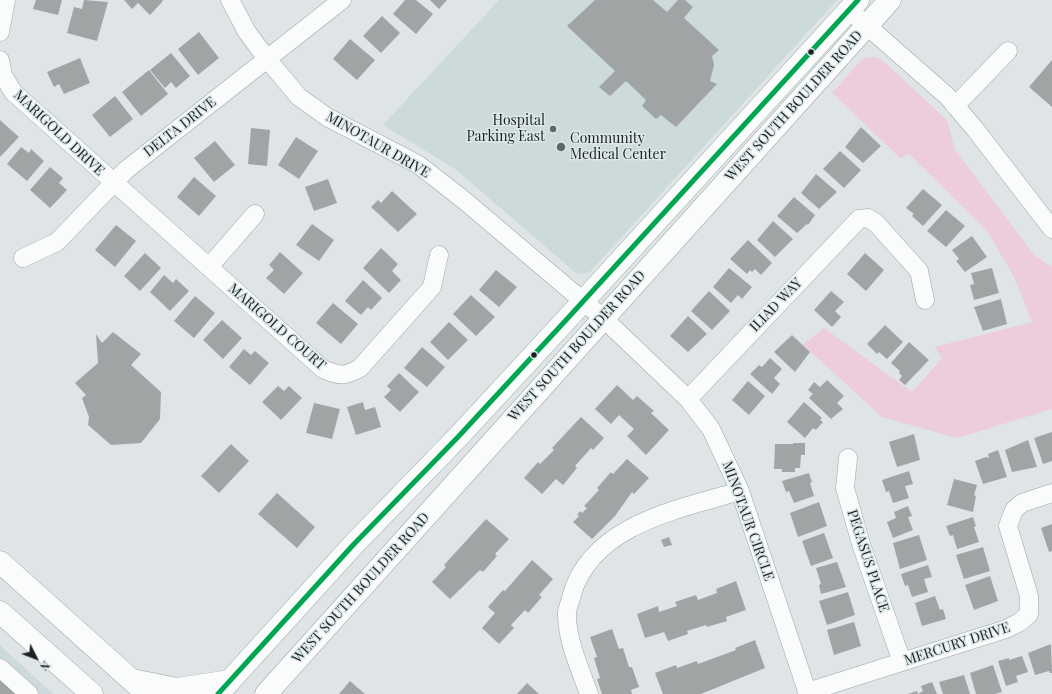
<!DOCTYPE html>
<html>
<head>
<meta charset="utf-8">
<style>
	body { margin:0 }
	#map { position:relative; width:1052px; height:694px; overflow:hidden; background:#dfe5e6; font-family:"Playfair Display",serif }
	canvas { display:block }
	.north { position:absolute; left:16px; top:638px; width:40px; height:40px; -webkit-text-stroke:3px #dce8e9; paint-order:stroke; rotate:132deg; font-size:11px; font-weight:700; line-height:16px; text-align:center; color:#1d2122 }
	.north::after { content:''; display:block; margin:auto; width:14px; height:18px; background:#1d2122; clip-path:polygon(50% 0,100% 100%,50% 72%,0 100%) }
</style>
</head>
<body>
<div id="map">
<canvas width="1052" height="694"></canvas>
<div class="north">N</div>
</div>
<script>
const context = document.querySelector('canvas').getContext('2d');
context.lineJoin = 'round';
function fill(path, color) { context.fillStyle = color; context.fill(path, 'evenodd'); }
function trace(path, color, width, dash) { context.strokeStyle = color; context.lineWidth = width; context.lineCap = dash ? 'butt' : 'round'; context.setLineDash(dash || []); context.stroke(path); }
function write(font, color, halo, rows, align = 'center') {
  context.font = font + ' "Playfair Display",serif'; context.lineWidth = 3; context.setLineDash([]); context.textBaseline = 'middle'; context.strokeStyle = halo; context.fillStyle = color; for (const [text, x, y, turn = 0] of rows) {
    context.save(); context.translate(x, y); context.rotate((+turn || 0) * Math.PI / 180); context.textAlign = isNaN(turn) ? turn : align; if (halo) context.strokeText(text, 0, 0); context.fillText(text, 0, 0); context.restore();
  }
}
fill(new Path2D(`
	M499,0H837L590,272L577,274L455,169L383,125Z
	M0,645L53,694H0Z`), '#ccdadc');
fill(new Path2D(`
	M868,57H874L881,59L947,120L955,150L1034,255L1052,267V409L957,438L882,417L803,345L824,328L912,392L942,358L935,347L1032,322L1014,277L987,231L909,154L900,158L832,93L861,60Z`), '#edccde');
fill(new Path2D(`
	M36,0H62L58,15L33,9Z
	M84,0L108,2L97,41L67,33L74,7L82,9Z
	M124,0H162L163,1L150,15L138,3L132,9Z
	M405,0H416L433,14L416,34L393,14Z
	M430,0H447L439,9Z
	M595,0H653L667,12L678,0H685L693,7L684,18L719,50L712,56L714,65L710,81L717,84L676,127L661,115L656,119L642,106L646,100L626,81L610,96L599,87L615,71L567,26Z
	M382,16L400,33L381,53L363,36Z
	M199,32L219,58L198,75L178,49Z
	M350,39L375,60L357,80L333,59Z
	M171,53L190,76L176,88L171,82L165,88L150,70Z
	M80,58L90,83L64,94L59,84L54,87L47,72Z
	M1052,60V107L1029,87Z
	M149,70L168,94L141,116L122,92Z
	M115,96L133,119L110,137L92,115Z
	M0,120L19,137L0,157Z
	M861,127L881,146L863,163L845,147Z
	M251,128L270,130L267,166L248,164Z
	M296,137L318,151L299,179L278,165Z
	M215,141L235,165L214,182L194,158Z
	M21,147L29,153L31,149L44,161L27,181L7,164Z
	M840,151L861,170L844,188L823,169Z
	M50,167L63,178L59,183L67,190L50,208L30,190Z
	M816,174L837,192L819,209L801,193Z
	M194,177L216,196L199,216L177,197Z
	M328,179L337,203L314,211L305,187Z
	M923,189L942,205L923,226L912,216L914,214L906,208Z
	M392,191L417,214L398,232L371,207L378,200L381,203Z
	M794,197L815,215L808,225L807,224L797,233L777,216Z
	M946,210L965,226L946,247L927,231Z
	M773,221L793,239L775,257L757,240Z
	M312,224L334,240L319,261L296,245Z
	M116,225L136,241L115,267L95,250Z
	M972,236L987,257L965,272L956,261L959,259L952,250Z
	M748,240L772,263L761,275L755,269L752,272L750,270L747,274L730,259Z
	M381,248L398,264L392,271L401,280L389,293L363,268Z
	M280,252L303,273L284,294L266,278L274,270L269,265Z
	M145,253L161,268L140,291L124,276Z
	M865,253L884,270L866,291L847,274Z
	M729,268L752,287L742,299L738,295L731,303L713,287Z
	M992,268L999,293L974,300L970,285L974,284L971,273Z
	M496,270L517,287L499,307L479,290Z
	M164,275L173,283L176,279L189,291L170,311L150,292Z
	M363,280L382,298L371,310L368,307L361,315L345,301Z
	M709,291L730,311L712,330L691,311Z
	M831,291L844,302L835,311L841,317L832,327L814,310Z
	M471,295L495,317L476,336L453,314Z
	M195,296L215,313L194,338L174,321Z
	M1001,299L1007,324L983,331L974,307Z
	M333,303L358,324L341,344L316,323Z
	M688,316L707,334L688,352L670,336Z
	M222,320L242,338L223,359L203,340Z
	M449,322L468,340L448,360L430,342Z
	M885,325L903,342L887,359L879,352L877,354L867,344Z
	M113,332L141,354L131,365L161,392L160,419L141,443L111,445L88,425L89,417L82,398L86,395L75,383L98,363L96,334L102,343Z
	M792,335L810,352L795,372L774,352Z
	M909,342L929,360L905,385L899,380L902,376L899,373L900,371L891,363Z
	M422,347L445,367L427,387L404,368Z
	M244,349L251,355L255,351L269,363L250,385L229,367Z
	M770,358L782,369L774,378L780,384L772,394L750,374L759,365L762,367Z
	M399,373L419,392L400,412L384,397L391,390L387,386Z
	M827,380L844,396L837,403L843,409L831,419L809,398L813,394L808,390L814,382L820,387Z
	M748,381L765,396L749,415L732,400Z
	M617,385L633,400L637,396L654,411L651,413L669,430L646,455L627,436L634,429L619,415L611,424L595,409Z
	M278,386L284,391L289,386L302,398L281,420L262,402Z
	M363,402L365,410L375,407L381,427L356,435L347,407Z
	M804,402L822,418L820,420L823,422L816,430L813,428L805,438L787,422Z
	M314,403L340,409L332,439L306,433Z
	M581,417L604,438L593,450L591,448L575,466L577,468L563,485L556,479L542,494L524,478L538,462L540,464L554,450L552,448Z
	M1052,432V461L1043,464L1034,438Z
	M914,434L920,460L897,467L889,442Z
	M1028,440L1037,467L1012,472L1005,450Z
	M793,443H805V455H801L800,468H795V472H782V469H774L775,444H793Z
	M231,444L249,461L219,493L201,476Z
	M998,450L1007,477L983,484L975,461L986,457L989,458L988,454Z
	M627,459L649,478L634,494L632,492L615,516L592,539L573,522L579,516L577,515L580,511L582,513L587,508L584,506L599,490L597,488L611,472L613,474Z
	M909,471L913,484L905,486L909,498L893,503L889,491L886,492L882,480Z
	M809,473L812,482L810,483L814,496L794,503L789,491L786,492L782,481Z
	M954,479L977,485L974,495L976,496L973,512L947,505Z
	M277,493L315,527L297,548L258,514Z
	M819,502L827,526L798,537L790,513Z
	M908,506L912,516L908,517L913,530L893,538L887,522L896,518L894,512Z
	M973,517L976,526L974,527L979,542L957,549L953,535L950,536L946,526Z
	M486,519L509,539L495,554L497,556L483,572L480,570L450,599L432,582L446,567L444,565Z
	M1052,524V551L1049,552L1041,528Z
	M824,533L833,558L811,566L802,541Z
	M919,535L927,560L900,569L893,543Z
	M669,537L672,545L664,547L661,540Z
	M983,547L990,571L964,579L956,555Z
	M532,560L553,579L539,595L542,597L528,613L525,610L511,625L514,628L499,644L482,628L495,613L488,607L503,590L505,591Z
	M837,562L846,587L821,594L819,585L821,584L816,568Z
	M928,565L932,577L924,579L928,592L912,597L908,585L905,586L901,574Z
	M990,576L998,601L974,610L965,585Z
	M736,581L746,610L726,617L727,621L707,627L706,625L687,631L688,634L668,641L664,632L645,638L637,614L658,606L659,612L677,606L675,602L696,595L698,600L717,593L716,589Z
	M848,592L855,615L827,625L819,601Z
	M935,596L940,610L943,609L946,619L922,626L915,603Z
	M854,622L861,646L834,655L827,630Z
	M612,629L619,649L623,648L629,667H632L639,687L631,690L632,694H602L597,679L600,678L594,658L597,657L590,637Z
	M755,640L765,668L701,694H663L655,673L676,665L677,668L697,661L698,664L736,650L735,648Z
	M1051,644L1052,673H1050L1049,671L1035,675L1028,653Z
	M1022,656L1028,672L1016,676L1018,682L1006,686L998,661L1009,658V660Z
	M993,665L1002,692L995,694H976L970,673Z
	M964,675L970,694H943L939,682Z
	M0,680L16,694H0Z
	M350,681L365,694H339Z
	M932,682L937,694H908L917,691L918,694L923,691L921,686Z
	M527,683L539,694H517Z`), '#a0a4a5');
const minor = new Path2D(`
	M230,0L247,32L267,59L299,97L327,117L419,165L465,201L603,318L688,399L711,429L740,491L808,694
	M849,10L947,96L975,129L1052,229
	M0,32L6,0
	M0,60L3,75L13,92L323,369C339,376 344,377 360,368L432,287L439,255
	M955,106L1008,51
	M23,258L57,242L126,170L342,0
	M209,267L255,214
	M688,399L859,219L868,218L876,223L919,271L925,300
	M848,458L845,488L861,544L902,662
	M0,668L29,694
	M807,692L1006,629L1020,622L1029,614V596L1008,526L1014,510L1022,503L1052,493
	M589,694C580,669 566,638 567,612C568,606 571,600 572,594C593,524 680,509 740,491`);
const major = new Path2D(`
	M0,562L147,694
	M0,612L92,694
	M132,680L177,689L230,681
	M218,694L354,544L458,437L567,319L858,0
	M266,694L890,0`);
trace(minor, '#9fa4a4', 19);
trace(major, '#9fa4a4', 23);
trace(minor, '#fafbfb', 18);
trace(major, '#fafbfb', 22);
trace(new Path2D(`
	M218,694L354,544L458,437L567,319L858,0`), '#00a651', 5);
for (const [x, y, r, color] of [
	[811,52,3.5,"#1d2122"],
	[553,129,4,"#616667"],
	[561,147,5,"#616667"],
	[534,355,3.5,"#1d2122"]
]) { const dot = new Path2D(); dot.arc(x, y, r, 0, 2 * Math.PI); context.fillStyle = color; context.fill(dot); trace(dot, '#dce8e9', 1.5); }
write('14px', '#1d2122', '#dce8e9', [
	["WEST SOUTH BOULDER ROAD",794,106,-48],
	["DELTA DRIVE",180,127,-38],
	["MARIGOLD DRIVE",59,133,43],
	["MINOTAUR DRIVE",378,145,30],
	["ILIAD WAY",776,305,-46],
	["MARIGOLD COURT",277,327,41],
	["WEST SOUTH BOULDER ROAD",577,346,-48],
	["MINOTAUR CIRCLE",748,521,70],
	["PEGASUS PLACE",868,561,72],
	["WEST SOUTH BOULDER ROAD",361,588,-48],
	["MERCURY DRIVE",957,644,-18]
]);
write('14px', '#1d2122', '#dce8e9', [
	["Hospital",545,121],
	["Parking East",545,137],
	["Community",570,139,"left"],
	["Medical Center",570,155,"left"]
], 'right');
</script>
</body>
</html>
